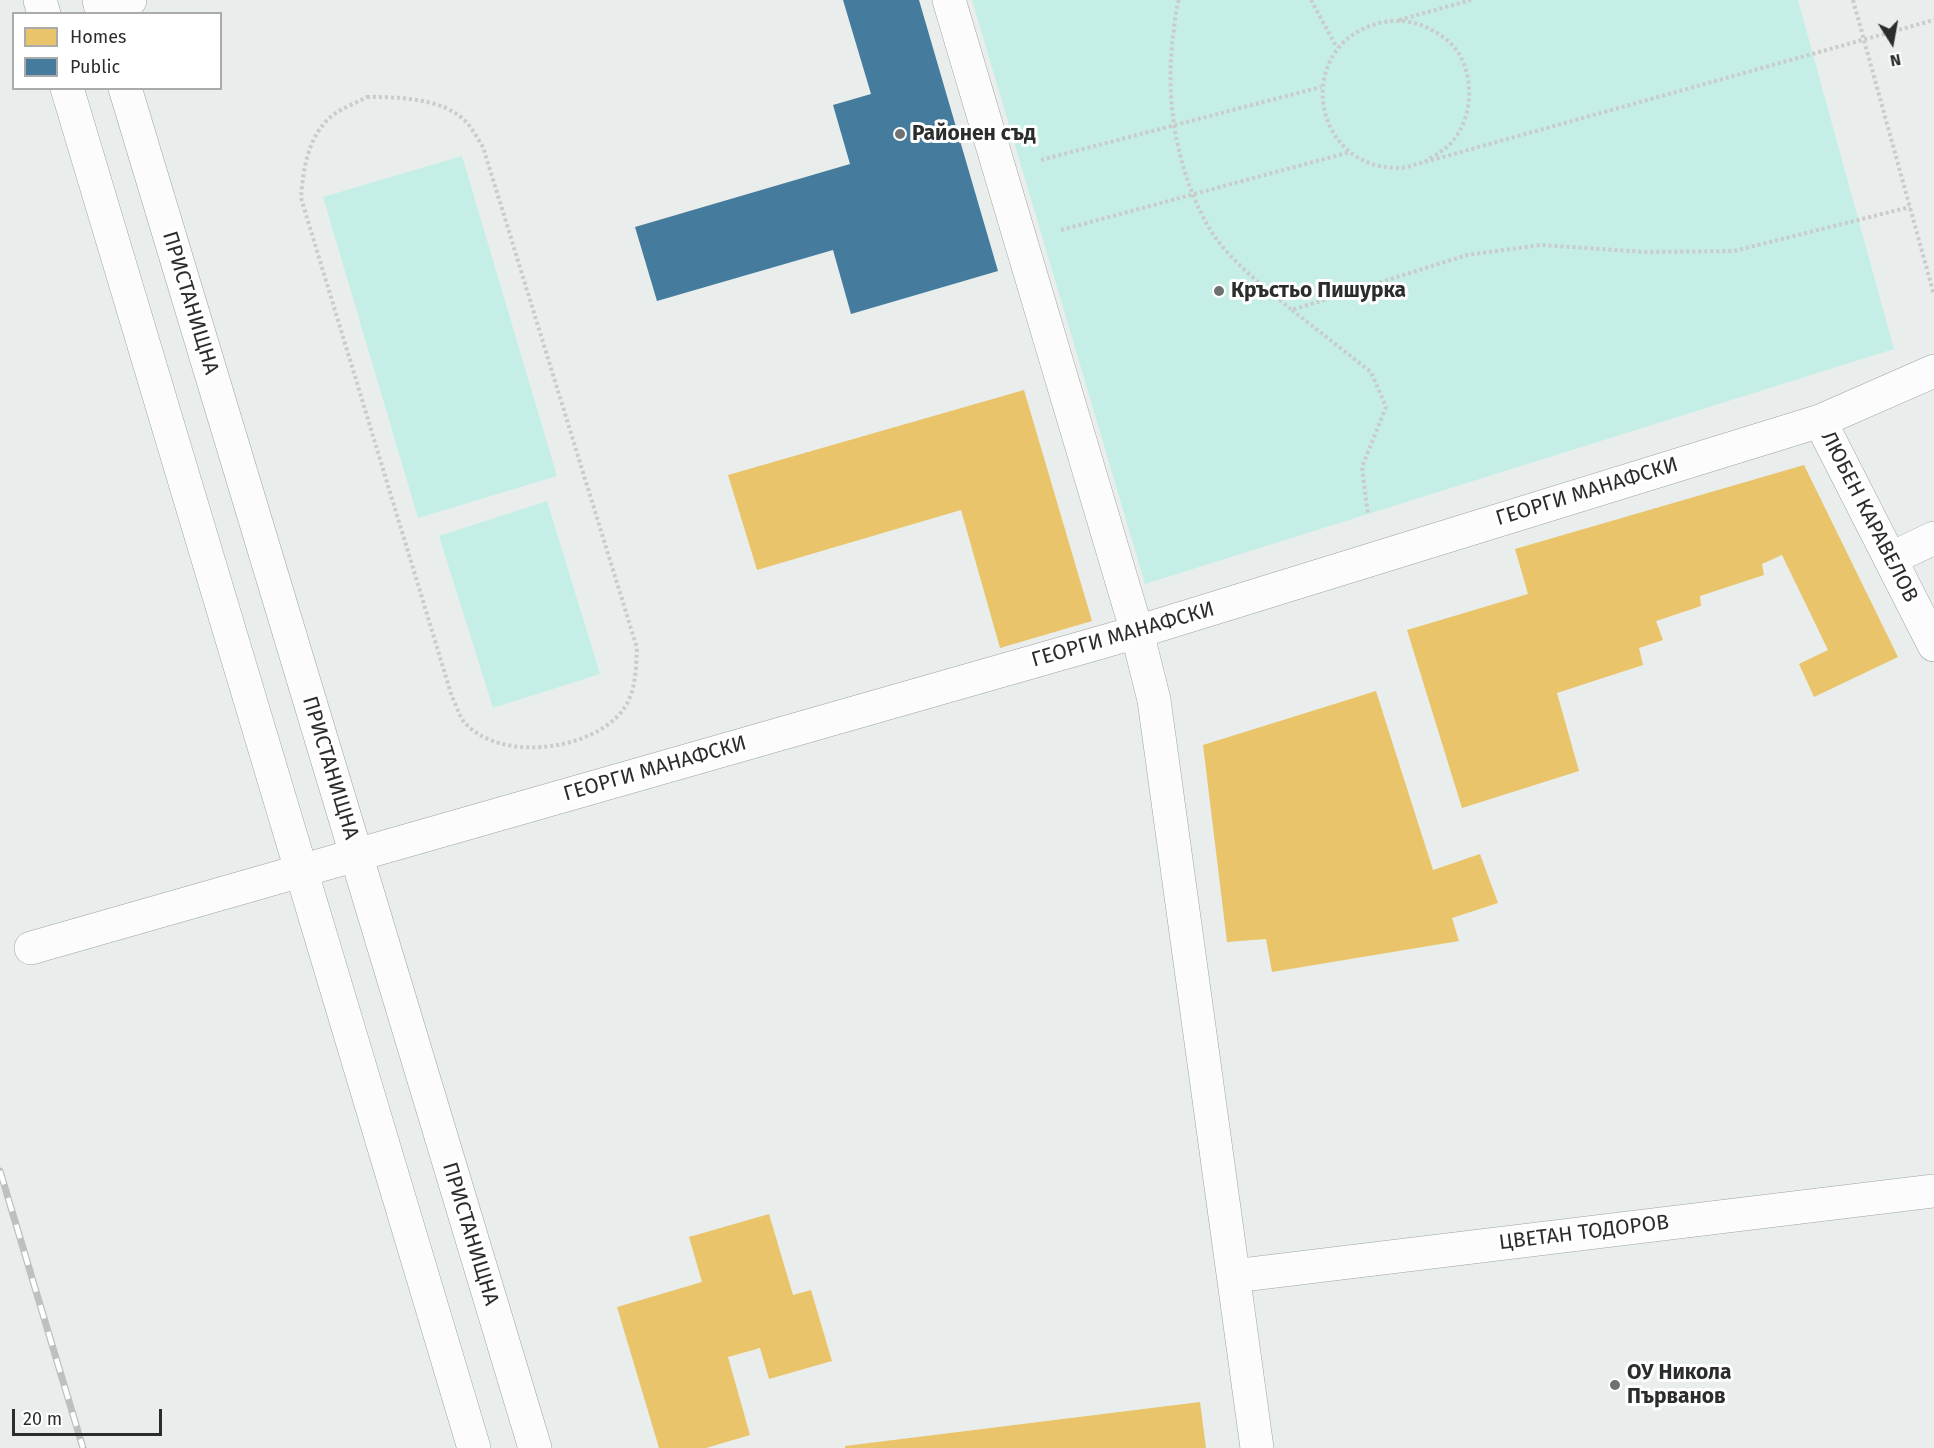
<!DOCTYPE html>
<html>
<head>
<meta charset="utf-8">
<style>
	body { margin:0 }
	#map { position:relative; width:1934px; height:1448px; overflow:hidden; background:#e9eeec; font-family:"Fira Sans",sans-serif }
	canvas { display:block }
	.legend { position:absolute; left:12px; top:12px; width:210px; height:78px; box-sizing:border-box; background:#fff; border:2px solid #aaabab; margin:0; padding:8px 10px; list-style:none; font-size:18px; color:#2b2d2d }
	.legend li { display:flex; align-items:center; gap:12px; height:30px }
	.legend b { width:30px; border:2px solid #aaabab }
	.north { position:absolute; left:1862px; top:12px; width:60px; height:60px; -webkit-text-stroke:4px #fff; paint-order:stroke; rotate:169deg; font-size:16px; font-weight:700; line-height:24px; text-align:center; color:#2b2d2d }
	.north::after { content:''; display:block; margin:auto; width:21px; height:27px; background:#2b2d2d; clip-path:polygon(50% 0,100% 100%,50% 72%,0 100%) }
	.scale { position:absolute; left:12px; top:1409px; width:150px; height:27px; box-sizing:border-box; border:3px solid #2b2d2d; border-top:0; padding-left:8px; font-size:18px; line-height:21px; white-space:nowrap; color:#2b2d2d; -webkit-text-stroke:4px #fff; paint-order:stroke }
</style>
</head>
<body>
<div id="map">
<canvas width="1934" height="1448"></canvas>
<ul class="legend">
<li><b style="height:16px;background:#e9c46a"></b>Homes</li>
<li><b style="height:16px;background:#457b9d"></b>Public</li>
</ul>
<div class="north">N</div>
<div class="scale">20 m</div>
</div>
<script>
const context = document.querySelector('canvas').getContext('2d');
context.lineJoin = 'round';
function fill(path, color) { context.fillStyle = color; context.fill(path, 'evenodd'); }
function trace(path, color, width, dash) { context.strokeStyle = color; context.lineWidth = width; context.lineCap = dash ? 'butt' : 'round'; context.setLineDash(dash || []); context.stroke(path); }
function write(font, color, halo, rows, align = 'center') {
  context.font = font + ' "Fira Sans",sans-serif'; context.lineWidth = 6; context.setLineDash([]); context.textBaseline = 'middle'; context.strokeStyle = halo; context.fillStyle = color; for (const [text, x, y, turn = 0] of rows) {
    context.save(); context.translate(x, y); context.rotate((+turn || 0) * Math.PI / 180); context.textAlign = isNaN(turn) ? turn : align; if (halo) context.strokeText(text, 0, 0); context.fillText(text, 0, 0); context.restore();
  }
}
fill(new Path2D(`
	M972,0H1798L1894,349L1145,584Z
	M462,156L557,476L418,518L323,197Z
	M547,501L600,674L493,708L439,536Z`), '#c5efe6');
fill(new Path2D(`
	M1024,390L1092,621L1000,648L961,510L757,570L728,475Z
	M1804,465L1898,657L1814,697L1799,664L1828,650L1782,555L1762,564L1764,575L1700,596L1701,606L1656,621L1663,640L1639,648L1643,665L1557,693L1579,771L1462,808L1407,630L1528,594L1515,549Z
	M1376,691L1433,870L1480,854L1498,903L1452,918L1459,941L1272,972L1266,939L1227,942L1203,745Z
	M769,1214L793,1295L811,1290L832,1361L769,1379L760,1348L728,1357L750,1435L706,1448H659L617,1307L702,1282L689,1237Z
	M1200,1402L1206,1448H845V1446Z`), '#e9c46a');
fill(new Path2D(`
	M843,0H919L998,271L851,314L833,250L657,301L635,227L850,164L833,105L871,94Z`), '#457b9d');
const minor = new Path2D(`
	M949,0L1137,632L1154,700L1257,1448
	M101,9L130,0
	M1820,421L1934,645
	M1890,559L1934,538
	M31,948L1137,632L1820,421L1934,371
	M1234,1276L1934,1191`);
const major = new Path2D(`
	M40,0L44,14
	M99,0L103,14
	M67,88L474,1448
	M125,88L535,1448`);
trace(minor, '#9fa2a1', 34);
trace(major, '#9fa2a1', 34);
trace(new Path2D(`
	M1179,0C1175,11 1175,24 1173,36C1165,100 1176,169 1208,226C1228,260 1262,285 1292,310L1467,255L1541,245L1646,252L1734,251L1910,207
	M1311,0L1337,48
	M1853,0L1934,295
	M1399,20L1471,0
	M367,97C396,97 442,98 464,120C472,127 477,138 483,147L637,648C636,669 636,692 623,710C592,751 500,763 464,722C459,716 456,704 452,697L301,198C303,169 308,135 333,115C342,108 356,103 367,97Z
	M1041,160L1321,87
	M1425,162C1432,157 1441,152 1447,147C1476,121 1477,65 1447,40C1428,25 1408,18 1384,22C1293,40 1308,168 1398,168C1407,168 1416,164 1425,162L1934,20
	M1061,230L1350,152
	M1292,310L1371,372L1386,407L1362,467L1368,515`), '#cacbcb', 4, [3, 3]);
trace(minor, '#fcfcfc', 33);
trace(major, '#fcfcfc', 33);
const rail = new Path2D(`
	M0,1171L83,1448`);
trace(rail, '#bebfbf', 7);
trace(rail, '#fff', 4.5, [14]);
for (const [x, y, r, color] of [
	[900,134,6,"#6e7170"],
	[1219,291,6,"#6e7170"],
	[1615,1385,6,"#6e7170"]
]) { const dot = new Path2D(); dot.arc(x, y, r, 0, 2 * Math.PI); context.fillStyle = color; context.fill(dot); trace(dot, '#fff', 2); }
write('bold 21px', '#2b2d2d', '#fff', [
	["Районен съд",912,134],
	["Кръстьо Пишурка",1231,291],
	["ОУ Никола",1627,1373],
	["Първанов",1627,1397]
], 'left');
write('21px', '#2b2d2d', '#fff', [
	["ПРИСТАНИЩНА",190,303,73],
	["ГЕОРГИ МАНАФСКИ",1587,492,-17],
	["ЛЮБЕН КАРАВЕЛОВ",1869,517,63],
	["ГЕОРГИ МАНАФСКИ",1123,635,-16],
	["ПРИСТАНИЩНА",330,768,73],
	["ГЕОРГИ МАНАФСКИ",655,769,-16],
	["ЦВЕТАН ТОДОРОВ",1584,1233,-7],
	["ПРИСТАНИЩНА",470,1234,73]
]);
</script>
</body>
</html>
